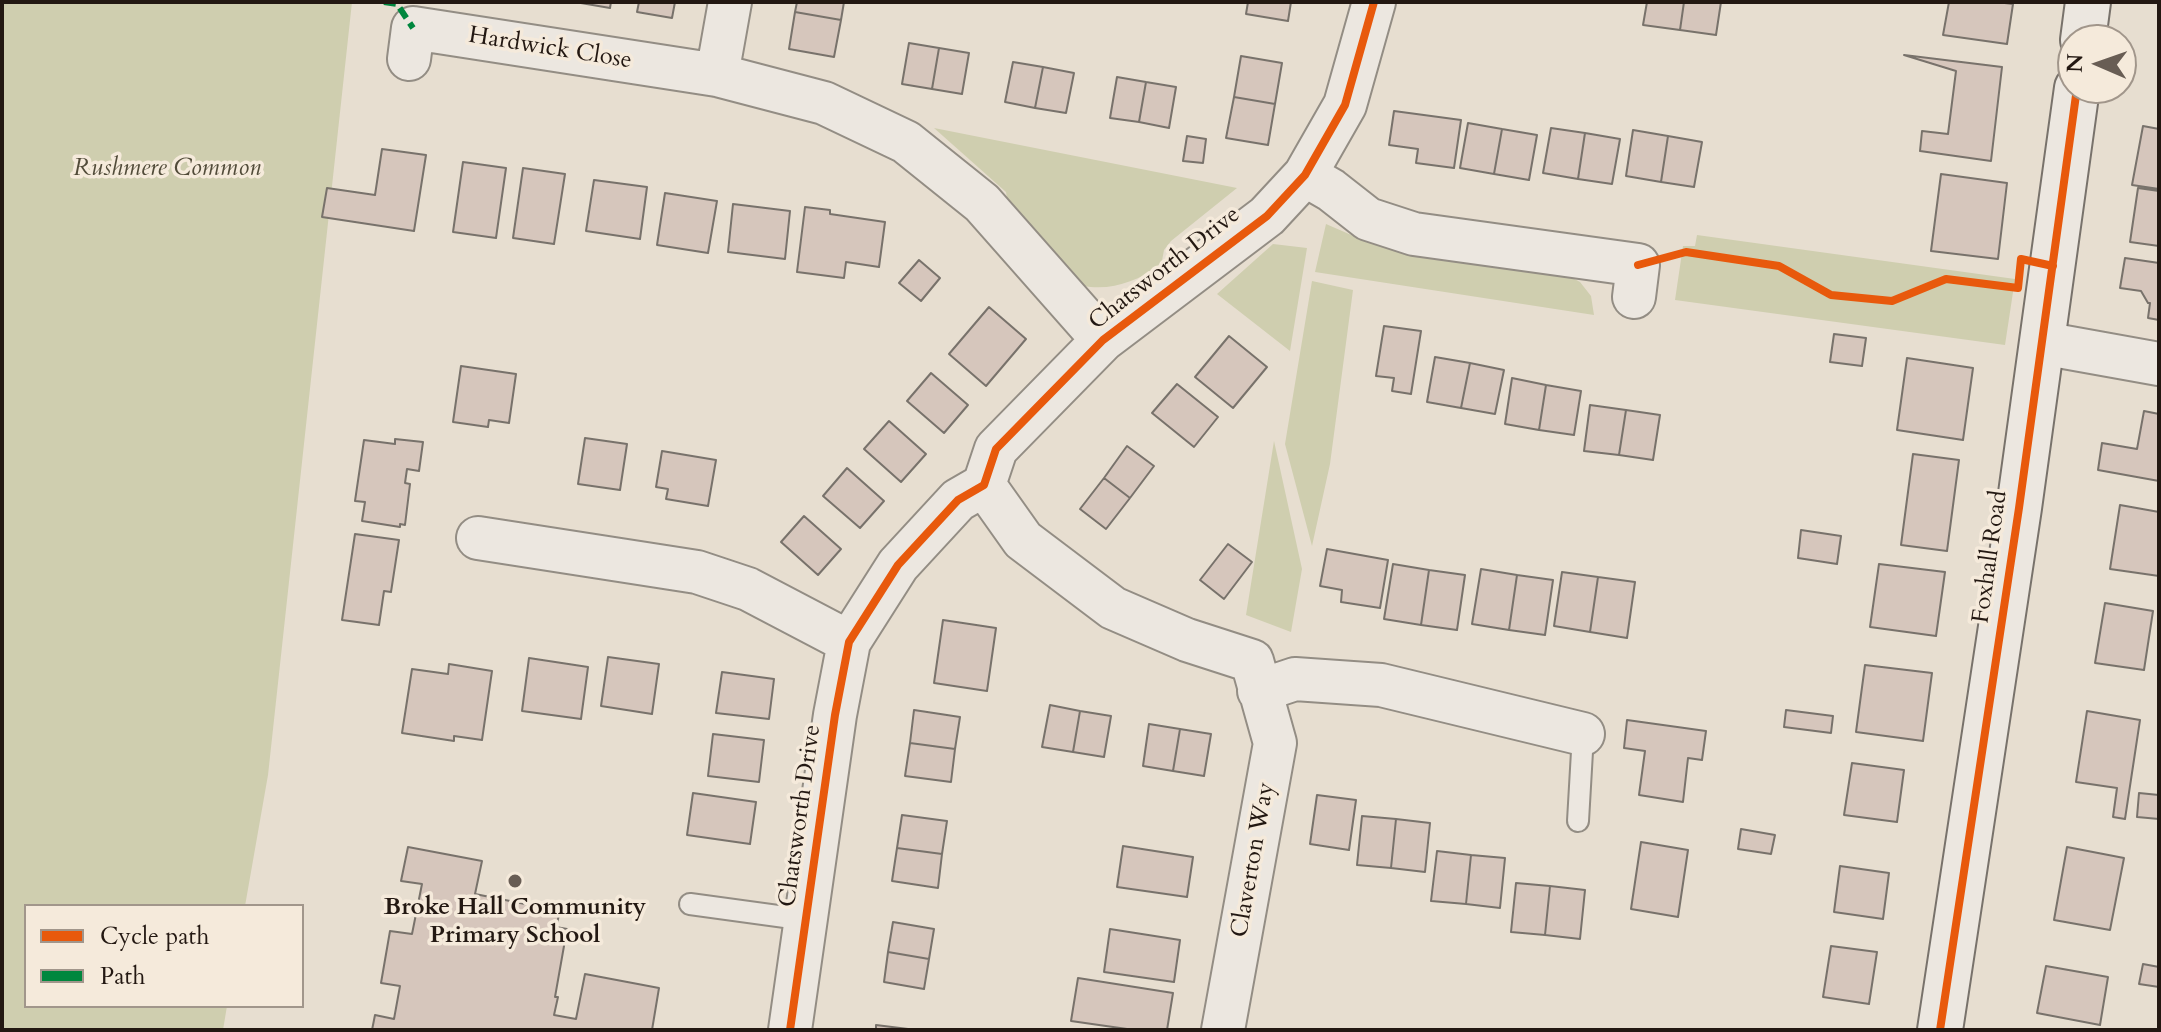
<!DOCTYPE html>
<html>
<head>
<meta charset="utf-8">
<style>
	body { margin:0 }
	#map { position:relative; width:2161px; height:1032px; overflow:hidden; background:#e7ded0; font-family:Cardo,serif }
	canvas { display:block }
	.frame { position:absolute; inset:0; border:4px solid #231812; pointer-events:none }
	.legend { position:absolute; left:24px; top:904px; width:280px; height:104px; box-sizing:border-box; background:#f5eadb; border:2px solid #a1968b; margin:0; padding:10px 14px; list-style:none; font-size:24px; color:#231812 }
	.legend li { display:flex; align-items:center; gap:16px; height:40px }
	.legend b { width:40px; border:2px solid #a1968b }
	.north { position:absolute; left:2057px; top:24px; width:80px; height:80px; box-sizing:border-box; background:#f5eadb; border:2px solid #a1968b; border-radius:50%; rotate:272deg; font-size:22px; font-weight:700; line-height:32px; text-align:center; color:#231812 }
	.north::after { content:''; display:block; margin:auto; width:28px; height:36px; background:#685d54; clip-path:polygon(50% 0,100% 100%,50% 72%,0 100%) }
</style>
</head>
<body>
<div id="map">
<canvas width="2161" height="1032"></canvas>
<div class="frame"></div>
<ul class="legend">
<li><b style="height:10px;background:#e8590c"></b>Cycle path</li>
<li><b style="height:10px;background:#00873e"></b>Path</li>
</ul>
<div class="north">N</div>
</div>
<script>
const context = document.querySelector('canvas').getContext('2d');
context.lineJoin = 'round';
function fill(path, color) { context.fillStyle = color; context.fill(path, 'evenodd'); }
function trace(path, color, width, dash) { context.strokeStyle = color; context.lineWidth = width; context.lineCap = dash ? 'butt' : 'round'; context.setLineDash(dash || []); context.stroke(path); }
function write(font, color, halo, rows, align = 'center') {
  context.font = font + ' Cardo,serif'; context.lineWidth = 7; context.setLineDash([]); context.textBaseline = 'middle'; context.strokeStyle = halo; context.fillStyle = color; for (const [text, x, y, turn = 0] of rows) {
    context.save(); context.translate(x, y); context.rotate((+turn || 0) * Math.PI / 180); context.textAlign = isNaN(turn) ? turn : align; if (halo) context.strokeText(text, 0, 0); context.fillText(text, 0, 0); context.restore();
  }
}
fill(new Path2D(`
	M2,2H352L268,775L245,906H26V1006H227L223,1030H2Z
	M934,128L1237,188L1171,241L1164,250L1161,266C1135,281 1113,291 1083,286L1010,216L1006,192Z
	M1326,224L1365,241L1433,258L1509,269L1565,274L1580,282L1591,296L1594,315L1315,272Z
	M1697,235L2015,279L2005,345L1675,300L1683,246H1695Z
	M1273,244L1307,248L1290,351L1217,294Z
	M1312,281L1353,290L1330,464L1312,546L1285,444Z
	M1274,441L1302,569L1291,632L1246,615Z`), '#cfceaf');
const building = new Path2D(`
	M575,2H611L610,8Z
	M639,2H675L672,18L637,12Z
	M797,2H844L841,20L795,12Z
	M1248,2H1291L1288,21L1246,14Z
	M1647,2H1684L1680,30L1643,25Z
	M1684,2H1721L1716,35L1680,30Z
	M1949,2H1996L2013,4L2007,44L1943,35Z
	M795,12L841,20L834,57L789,49Z
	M909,43L939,48L932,89L902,84Z
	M939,48L969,53L962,94L932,89Z
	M1904,55L2002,67L1991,161L1920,151L1922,131L1948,134L1956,71Z
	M1241,56L1282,63L1275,104L1234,97Z
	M1013,62L1043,67L1035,108L1005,102Z
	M1043,67L1074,73L1066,113L1035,108Z
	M1117,77L1146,82L1139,122L1110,118Z
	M1146,82L1176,87L1169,128L1139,122Z
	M1234,97L1275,104L1268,145L1226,138Z
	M1394,111L1461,120L1454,168L1416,163L1418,149L1389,145Z
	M1468,123L1502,129L1494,174L1460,168Z
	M2143,126L2159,129V189L2132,185Z
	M1551,128L1585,133L1578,179L1543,173Z
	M1502,129L1537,135L1529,180L1494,174Z
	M1633,130L1668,136L1661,182L1626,176Z
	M1585,133L1620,139L1612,184L1578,179Z
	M1187,136L1206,139L1203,163L1183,161Z
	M1668,136L1702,142L1694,187L1661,182Z
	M382,149L426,155L414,231L322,217L327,188L375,195Z
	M463,162L506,168L496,238L453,232Z
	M523,168L565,174L554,244L513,238Z
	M1941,174L2007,183L1998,259L1931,251Z
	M594,180L647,187L640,239L586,231Z
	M2138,188L2159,191V246L2130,242Z
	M665,193L717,201L708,253L657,245Z
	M733,204L790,211L785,259L728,252Z
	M805,207L830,210V214L885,222L879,267L846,262L844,278L797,272Z
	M2125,258L2159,263V320L2148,318L2150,303H2148L2141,291L2120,288Z
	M919,260L940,278L921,301L899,283Z
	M989,307L1026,339L986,386L949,354Z
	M1384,326L1421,331L1411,394L1392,391L1394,378L1376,376Z
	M1834,334L1866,338L1862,366L1830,362Z
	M1229,336L1267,367L1233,408L1195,377Z
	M1435,357L1470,363L1461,408L1427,402Z
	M1907,358L1973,368L1963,440L1897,430Z
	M1470,363L1504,370L1495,414L1461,408Z
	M461,366L516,374L509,423L489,420L488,427L453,422Z
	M931,373L968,405L944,433L907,401Z
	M1512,378L1546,385L1539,430L1505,424Z
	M1177,384L1218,417L1194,447L1152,413Z
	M1546,385L1581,391L1574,435L1539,430Z
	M1590,405L1626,410L1619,455L1584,451Z
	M1626,410L1660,415L1653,460L1619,455Z
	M2144,411L2159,414V481L2098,470L2102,443L2137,449Z
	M889,421L926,454L901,482L864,449Z
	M585,438L627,444L620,490L578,484Z
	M395,439L423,442L419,471L407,469L405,483L410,484L405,525L400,524V527L362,521L365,502L355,501L364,440L395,444Z
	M1127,446L1154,466L1130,498L1104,478Z
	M662,451L716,460L708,506L666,499L668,489L656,487Z
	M1913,454L1959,460L1947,551L1901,545Z
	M847,468L884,501L860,528L823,496Z
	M1104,478L1130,498L1106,529L1080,509Z
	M2120,505L2159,512V576L2110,569Z
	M804,516L841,549L818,575L781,542Z
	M1801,530L1841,536L1837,564L1798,558Z
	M355,534L399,540L391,592L384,591L379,625L342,620Z
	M1228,544L1252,562L1224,599L1200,580Z
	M1327,549L1388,560L1380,608L1341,602L1342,590L1320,586Z
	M1393,564L1429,570L1421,625L1384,619Z
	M1879,564L1945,572L1936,636L1870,627Z
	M1481,569L1517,575L1509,630L1472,624Z
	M1429,570L1465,575L1457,630L1421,625Z
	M1562,572L1598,577L1590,632L1554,626Z
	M1517,575L1553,580L1545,635L1509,630Z
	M1598,577L1635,582L1627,638L1590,632Z
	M2105,603L2153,611L2144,670L2095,663Z
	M943,620L996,628L987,691L934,683Z
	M608,657L659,664L652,714L601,706Z
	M529,658L588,667L581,719L522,711Z
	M449,664L492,671L482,740L454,736V741L402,733L412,669L448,674Z
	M1865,665L1932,673L1923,741L1856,732Z
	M722,672L774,679L769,719L716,713Z
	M1050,705L1080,711L1073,752L1042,747Z
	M914,710L960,717L955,749L910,743Z
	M1786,710L1833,716L1831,733L1784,727Z
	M1080,711L1111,716L1104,757L1073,752Z
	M2087,711L2140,720L2125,819L2113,817L2117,788L2076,782Z
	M1627,720L1706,731L1702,760L1688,758L1683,802L1639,795L1645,751L1624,748Z
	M1149,724L1180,729L1173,771L1143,766Z
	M1180,729L1211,734L1204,776L1173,771Z
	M713,734L764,740L759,782L708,776Z
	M910,743L955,749L951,782L905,776Z
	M1852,763L1904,770L1897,822L1844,815Z
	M693,793L756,802L750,844L687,835Z
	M2139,793L2159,795V819L2137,817Z
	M1317,795L1356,800L1349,850L1310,844Z
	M902,815L947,821L942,854L897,848Z
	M1362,816L1396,819L1391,868L1357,865Z
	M1396,819L1430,823L1425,872L1391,868Z
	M1741,829L1775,835L1771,854L1738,849Z
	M1641,842L1688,850L1678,917L1631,909Z
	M1123,846L1193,857L1187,897L1117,887Z
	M408,847L482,861L475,894L560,911L556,927L567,929L555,997H558L554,1015L576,1019L585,974L659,988L652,1030H372L375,1015L394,1019L400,986L381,983L390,931L412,934L422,884L401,881Z
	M2067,847L2124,858L2110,930L2054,920Z
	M897,848L942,854L938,888L892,881Z
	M1437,851L1471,855L1466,904L1431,901Z
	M1471,855L1505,858L1500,908L1466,904Z
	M1840,866L1889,873L1883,919L1834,912Z
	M1516,883L1550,886L1545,935L1511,932Z
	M1550,886L1585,890L1580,939L1545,935Z
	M893,922L934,929L929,959L888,952Z
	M1110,929L1180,940L1174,982L1104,972Z
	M1831,946L1877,952L1869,1004L1823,997Z
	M888,952L929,959L924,989L884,982Z
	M2143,964L2159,967V987L2139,984Z
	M2046,966L2108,977L2100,1025L2037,1013Z
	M1078,978L1173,993L1167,1030H1134L1071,1021Z
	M876,1025L916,1030H876Z`);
fill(building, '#d6c6bc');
trace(building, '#78726b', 2);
const lane = new Path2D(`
	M1578,821L1583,734
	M690,904L807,920`);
const street = new Path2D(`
	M409,59L413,28L717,75L824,103L906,142L982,203L1103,340
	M717,75L730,2
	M1305,175L1331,190L1368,219L1414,234L1638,265L1634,297
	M2042,343L2159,364
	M984,485L1023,540L1113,608L1187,640L1252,661L1275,743L1223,1030
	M478,538L697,572L748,589L849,642
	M1259,691L1295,679L1381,685L1583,734
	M790,1030L835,715L849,642L898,565L958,500L984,485L996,449L1103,340L1267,216L1305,175L1345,105L1374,2`);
const secondary = new Path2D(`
	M2083,40L2088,2
	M1940,1030L2019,508L2077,88`);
trace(lane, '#938d84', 24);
trace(street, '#938d84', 46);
trace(secondary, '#78726b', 48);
trace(lane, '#ece7e0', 20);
trace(street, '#ece7e0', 42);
trace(secondary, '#ece7e0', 44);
trace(new Path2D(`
	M384,2L397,4L413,28`), '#00873e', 6, [12, 6]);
trace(new Path2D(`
	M1638,265L1686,252L1779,266L1831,295L1892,301L1946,279L2018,288L2021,259L2053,266
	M790,1030L835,715L849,642L898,565L958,500L984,485L996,449L1103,340L1267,216L1305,175L1345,105L1374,2
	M1940,1030L2019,508L2077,88`), '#e8590c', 8);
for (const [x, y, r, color] of [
	[515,881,8,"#685d54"]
]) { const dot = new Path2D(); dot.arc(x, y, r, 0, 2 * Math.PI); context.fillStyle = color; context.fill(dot); trace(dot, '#f5eadb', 3); }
write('24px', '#231812', '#f5eadb', [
	["Hardwick Close",550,49,9],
	["Chatsworth Drive",1165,269,-38],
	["Foxhall Road",1991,557,-82],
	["Chatsworth Drive",801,816,-82],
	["Claverton Way",1254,860,-80]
]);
write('italic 24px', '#514b39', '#f5eadb', [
	["Rushmere Common",167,169]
]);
write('bold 24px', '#231812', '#f5eadb', [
	["Broke Hall Community",515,908],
	["Primary School",515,936]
]);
</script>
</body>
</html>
